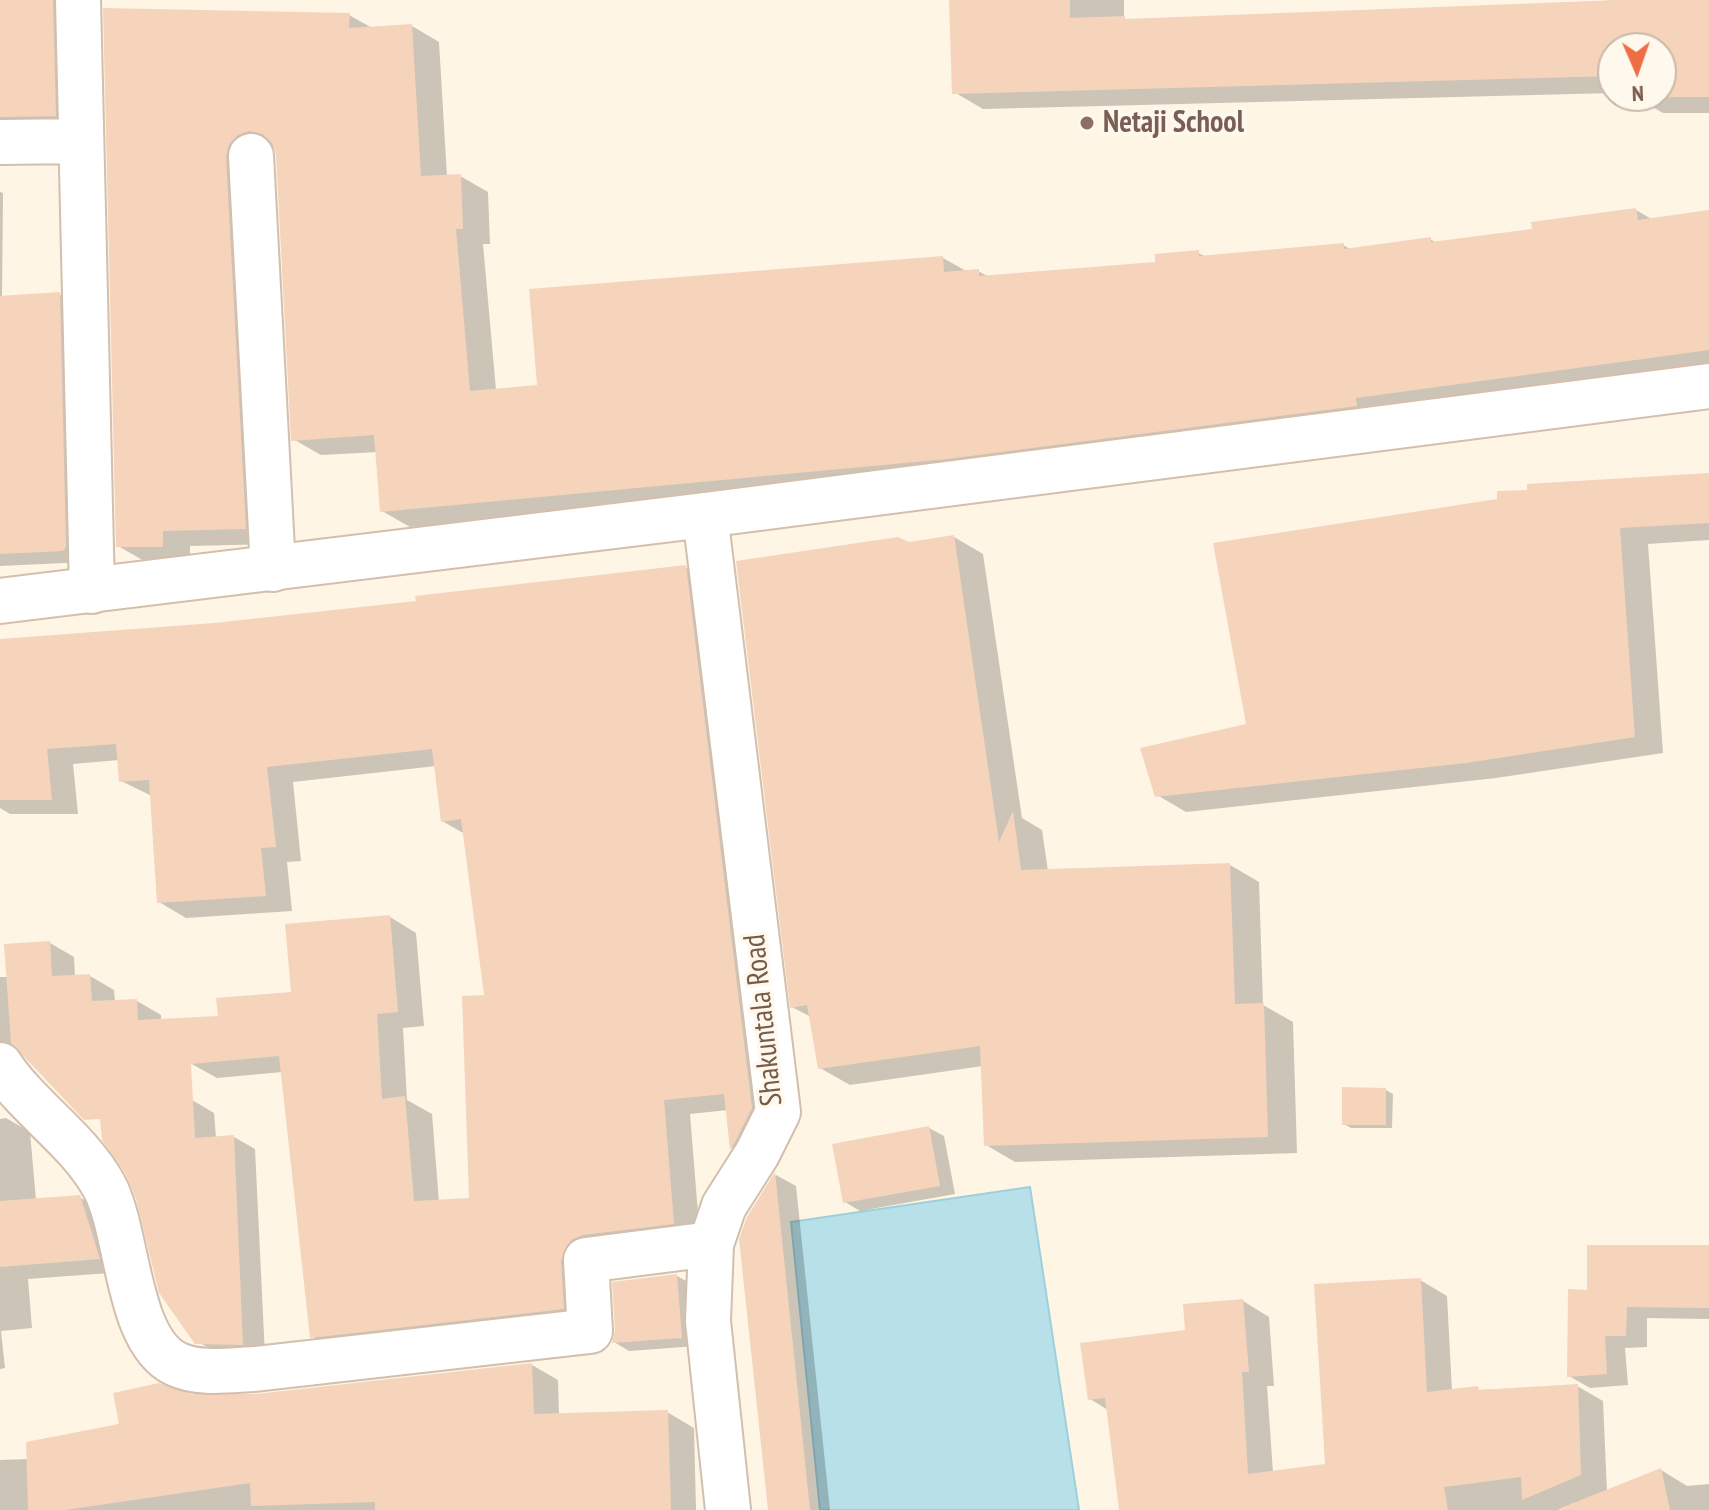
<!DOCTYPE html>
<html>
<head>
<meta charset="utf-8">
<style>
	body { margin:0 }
	#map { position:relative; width:1709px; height:1510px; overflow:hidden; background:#fef5e5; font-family:"PT Sans Narrow",sans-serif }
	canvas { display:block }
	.north { position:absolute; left:1597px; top:32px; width:80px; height:80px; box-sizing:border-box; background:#fff8ed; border:2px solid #c9b9ab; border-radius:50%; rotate:178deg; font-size:22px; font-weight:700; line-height:32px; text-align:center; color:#785b49 }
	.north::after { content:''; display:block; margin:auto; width:28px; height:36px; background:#ee6e44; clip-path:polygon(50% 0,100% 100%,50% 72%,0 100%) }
</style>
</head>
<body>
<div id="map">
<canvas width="1709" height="1510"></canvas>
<div class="north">N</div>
</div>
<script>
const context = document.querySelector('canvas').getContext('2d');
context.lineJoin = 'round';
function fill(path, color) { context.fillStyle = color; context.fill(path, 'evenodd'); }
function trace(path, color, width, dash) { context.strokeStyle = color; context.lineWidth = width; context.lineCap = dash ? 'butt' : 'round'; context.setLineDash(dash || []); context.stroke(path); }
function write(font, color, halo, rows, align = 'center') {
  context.font = font + ' "PT Sans Narrow",sans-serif'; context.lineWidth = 7; context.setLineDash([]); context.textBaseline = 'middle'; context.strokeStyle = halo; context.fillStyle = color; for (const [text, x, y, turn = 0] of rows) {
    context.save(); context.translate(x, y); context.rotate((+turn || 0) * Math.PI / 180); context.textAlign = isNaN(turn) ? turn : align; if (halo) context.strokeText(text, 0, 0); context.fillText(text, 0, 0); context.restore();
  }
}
const water = new Path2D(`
	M1030,1187L1079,1510H820L791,1222Z`);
fill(water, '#b8e0e9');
trace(water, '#9ed0db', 2);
fill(new Path2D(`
	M0,0H74L77,128L0,144Z
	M951,0H1124V18L1130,21L1625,0H1709V113H1663L1634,96H1661V48H1613V93L983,109L954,92Z
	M105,10L349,15L374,29L412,26L439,42L447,177L460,176L488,192L490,244H483L496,390L539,387L943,258L968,272L978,271L989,277L1158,264L1198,253L1207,257L1343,245L1352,250L1430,239L1438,244L1534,231L1636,210L1653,220L1709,212V369L976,474L410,527L382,511L378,452L321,455L293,439L276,147L266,150L273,544L190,546V562H146L118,546Z
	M0,192L3,193L2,298L59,294L81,306L85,562L0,566Z
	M1709,475V540L1648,544L1663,753L1496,778L1186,812L1157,795L1248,726Z
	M954,537L983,554L1022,818L1042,830L1048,871L1230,865L1259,882L1263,1005L1293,1022L1297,1153L1015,1162L986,1145L983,1066L850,1085L820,1068L811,1017L792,1007L909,544Z
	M685,567L712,582L778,1123L757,1164L732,1149L728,1110L690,1114L700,1238L610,1249L590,1323L338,1352L312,1336L282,1072L217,1078L190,1063L220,1018L293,994L390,917L416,933L424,1026L403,1028L407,1100L432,1114L439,1202L471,1200L486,997L465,834L442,821L436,766L293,782L301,861L287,862L292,911L186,918L159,902L152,796L121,781L119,760L73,764L78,814H10L0,808V641L214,625L418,603Z
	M50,943L74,957L75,977L90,976L114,990L115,1002L137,1001L161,1015L163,1063L23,1053L0,1067V977H8Z
	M1386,1090L1393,1094L1392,1128H1351L1344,1124Z
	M192,1100L214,1113L216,1138L234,1137L255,1149L265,1356H223L200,1343L137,1196Z
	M6,1118L30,1132L36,1200L79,1197L104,1211L123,1272L28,1279L32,1328L1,1331L5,1368L0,1369V1119Z
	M929,1128L944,1136L955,1194L860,1211L845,1202Z
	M776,1175L796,1186L830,1510H770L749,1218Z
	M1709,1247V1319L1647,1318V1347L1625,1348L1628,1385L1590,1388L1569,1376L1589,1292Z
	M677,1276L692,1284L697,1346L629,1351L614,1342Z
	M1420,1280L1447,1296L1452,1391L1577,1386L1603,1401L1607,1492L1661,1470L1687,1486L1709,1484V1510H1576L1574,1503L1558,1510H1121L1108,1410L1090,1399L1187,1332L1243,1301L1269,1317L1274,1386H1267L1273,1473L1327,1466Z
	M532,1365L558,1380L559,1416L667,1412L694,1428L696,1510H0V1460L29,1459L189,1396L227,1398Z`), '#0003');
fill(new Path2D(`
	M0,0H53L56,116L0,117Z
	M949,0H1070V18L1125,16V19L1619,0H1709V97H1632L1661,96V48H1613V76L952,94Z
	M103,8L350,13L349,28L412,24L421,176L461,174L463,229H456L470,391L537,385L529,289L943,256L944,272L979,269V276L1155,262V254L1199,250V256L1344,243V249L1431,237V242L1532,229L1531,222L1636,208L1638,220L1709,210V350L1356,398L1357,406L947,459L380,512L374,435L291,441L276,155L272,143L263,134L249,131L238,135L229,144L226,157L246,529L163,531V547H116Z
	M60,292L66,547L63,551L0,554V296Z
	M1709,473V523L1620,528L1635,737L1466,763L1155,797L1140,748L1246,724L1213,543L1497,499V491L1527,490V484Z
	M954,535L999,842L1013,811L1021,870L1230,863L1235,1004L1264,1003L1268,1137L984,1146L980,1046L818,1069L807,1005L790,1008L736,561L898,537L909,542Z
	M686,565L752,1108L735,1142L730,1150L724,1094L664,1100L674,1224L583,1235L571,1240L561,1261L564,1309L310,1338L279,1056L191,1064L195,1138L234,1135L243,1345L195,1344L159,1293L136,1199L125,1173L102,1140L100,1119L84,1120L11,1043L4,944L50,941L52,976L90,974L92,1001L137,999L138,1020L218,1016L216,998L291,992L285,924L390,915L398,1012L377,1014L382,1099L405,1096L414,1201L469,1198L462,996L484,995L461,819L441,822L432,749L267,767L276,847L261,848L266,896L157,903L149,780L119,782L116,744L47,749L52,800H0V639L214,623L416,601L415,596Z
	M1342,1087L1386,1088V1125H1342Z
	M929,1126L940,1186L843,1203L832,1144Z
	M775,1172L810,1510H768L739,1239L747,1217Z
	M80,1195L100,1259L0,1267V1201Z
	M1587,1245H1709V1308L1627,1307L1626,1336H1605L1607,1374L1567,1377L1568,1289L1587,1290Z
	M677,1274L682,1338L612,1343L615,1330L612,1282Z
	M1421,1278L1427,1392L1478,1386L1479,1390L1578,1384L1581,1475L1522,1500L1521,1477L1444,1487L1448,1510H1119L1105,1398L1088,1400L1080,1343L1185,1330L1183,1304L1243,1299L1249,1372H1242L1248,1474L1325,1464L1314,1284Z
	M532,1363L534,1414L668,1410L671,1510H375V1502L251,1506L250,1483L65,1510H28L26,1442L119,1424L113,1393L159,1383L192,1394H256Z
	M1661,1468L1670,1510H1561V1508Z`), '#f5d4bb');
const street = new Path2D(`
	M78,0L92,591
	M0,142L80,141
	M251,156L273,569
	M705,515L778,1112L757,1154L724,1206L711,1244L708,1321L728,1510
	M0,1065C29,1109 78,1139 104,1186C129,1232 126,1340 176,1364C199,1375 230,1370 255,1369L590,1331L586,1260L711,1244`);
const secondary = new Path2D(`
	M0,601L705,515L1709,386`);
trace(street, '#d2bfad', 48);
trace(secondary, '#d5bfab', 48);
trace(street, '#fff', 44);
trace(secondary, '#fff', 44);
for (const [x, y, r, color] of [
	[1087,123,8,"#8d6e63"]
]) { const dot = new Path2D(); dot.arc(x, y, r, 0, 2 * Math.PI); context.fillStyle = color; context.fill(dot); trace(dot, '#fff8ed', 3); }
write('bold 30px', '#785e54', '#fff8ed', [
	["Netaji School",1103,123]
], 'left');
write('30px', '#785b49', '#fff8ed', [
	["Shakuntala Road",764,1020,-96]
]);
</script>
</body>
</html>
